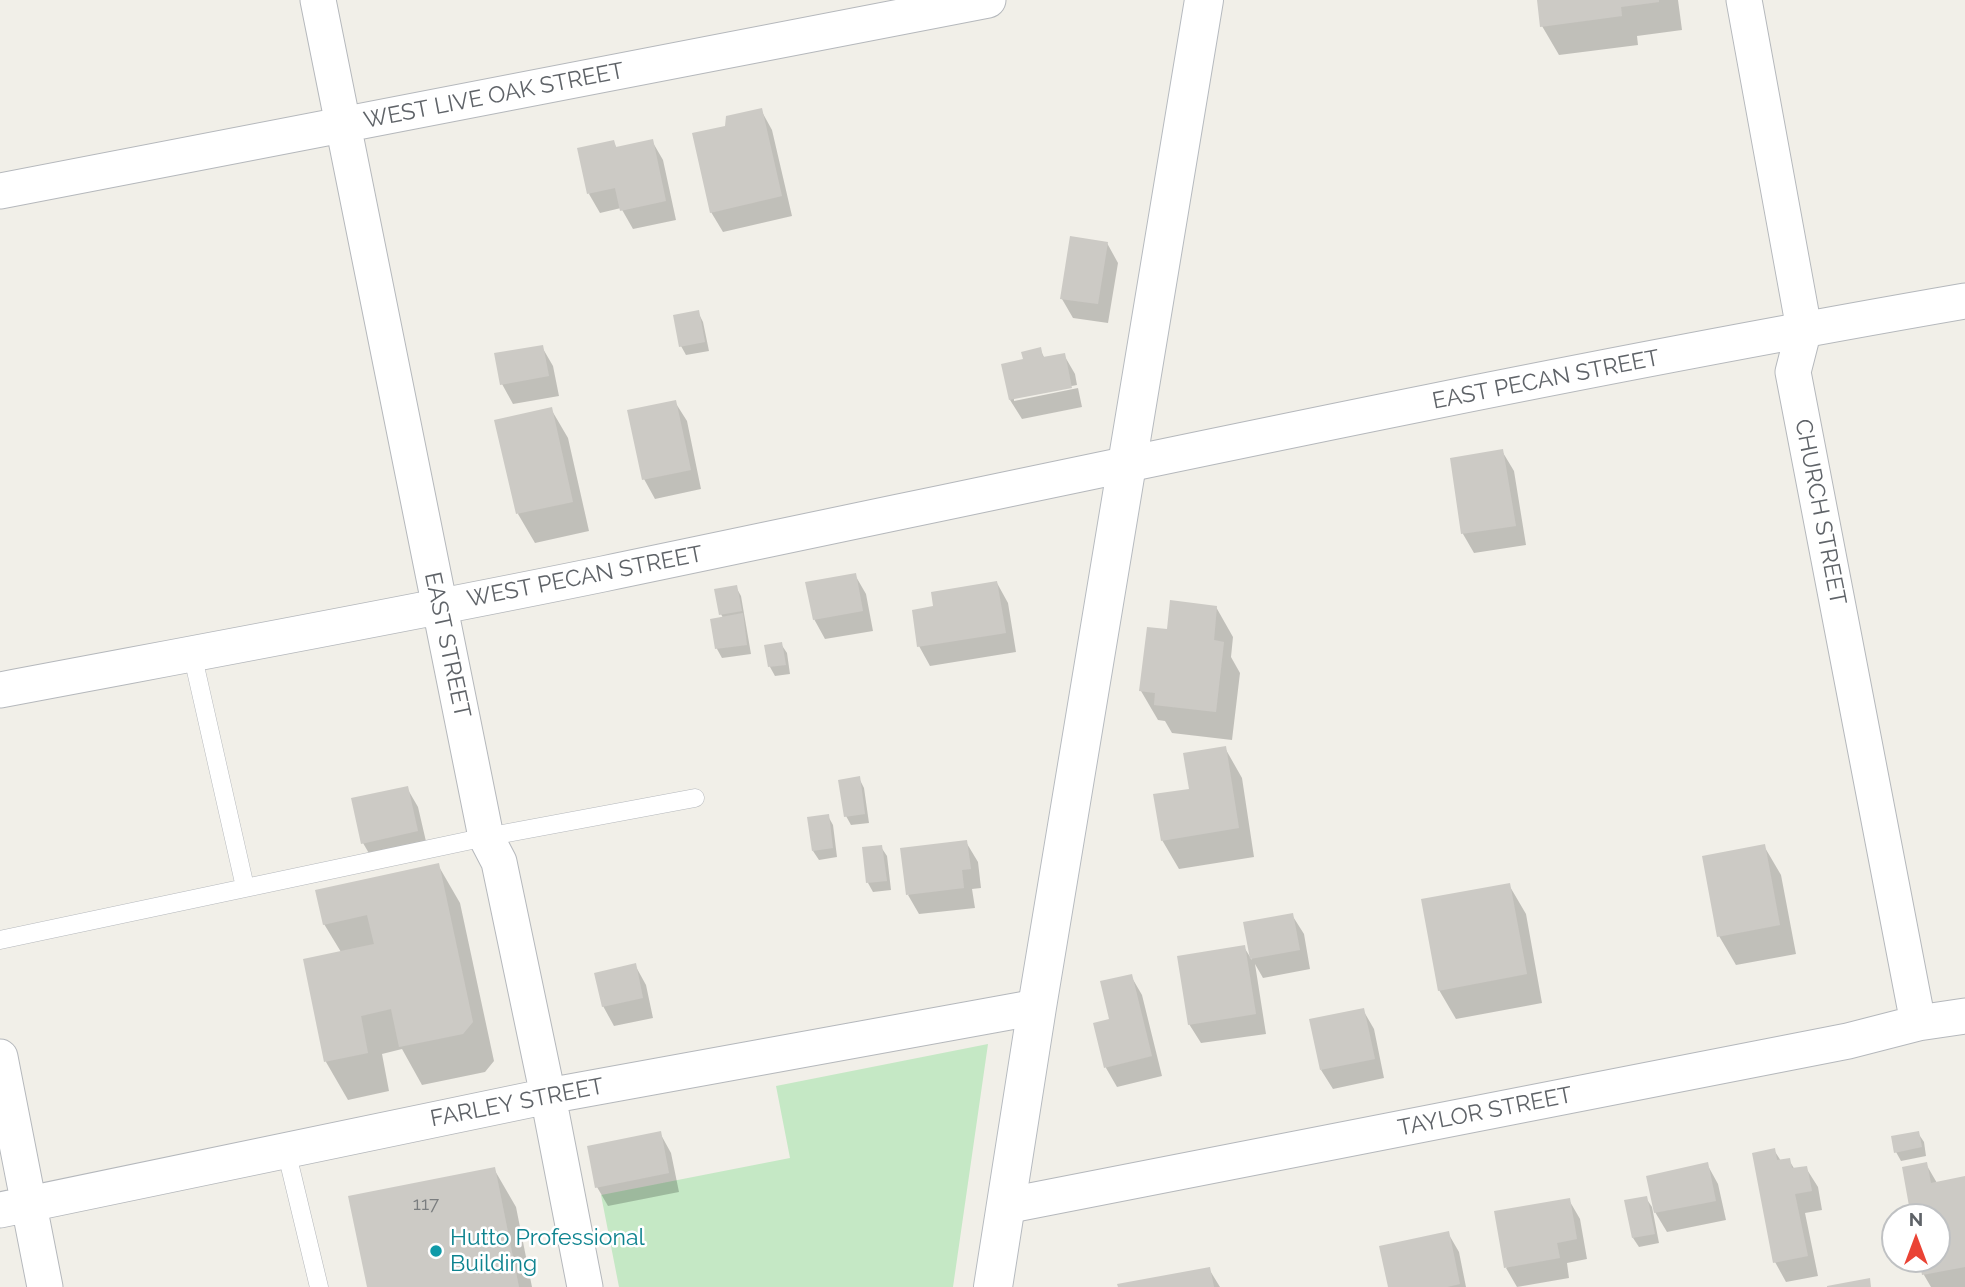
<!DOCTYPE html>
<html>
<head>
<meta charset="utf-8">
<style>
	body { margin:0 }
	#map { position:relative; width:1965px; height:1287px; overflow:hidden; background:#f1efe8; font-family:Raleway,sans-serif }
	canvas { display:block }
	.north { position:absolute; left:1881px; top:1203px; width:70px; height:70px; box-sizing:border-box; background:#fff; border:2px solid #bfc1c3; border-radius:50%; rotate:0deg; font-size:19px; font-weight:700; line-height:28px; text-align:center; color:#5f6368 }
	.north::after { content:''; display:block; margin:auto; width:24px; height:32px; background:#ea4335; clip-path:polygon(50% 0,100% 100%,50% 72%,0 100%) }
</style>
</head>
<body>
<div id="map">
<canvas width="1965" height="1287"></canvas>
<div class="north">N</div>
</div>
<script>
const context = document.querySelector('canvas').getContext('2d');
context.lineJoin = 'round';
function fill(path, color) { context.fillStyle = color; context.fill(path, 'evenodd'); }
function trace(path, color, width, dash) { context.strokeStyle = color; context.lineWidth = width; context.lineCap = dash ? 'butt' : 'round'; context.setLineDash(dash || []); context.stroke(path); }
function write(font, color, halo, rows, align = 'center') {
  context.font = font + ' Raleway,sans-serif'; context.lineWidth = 5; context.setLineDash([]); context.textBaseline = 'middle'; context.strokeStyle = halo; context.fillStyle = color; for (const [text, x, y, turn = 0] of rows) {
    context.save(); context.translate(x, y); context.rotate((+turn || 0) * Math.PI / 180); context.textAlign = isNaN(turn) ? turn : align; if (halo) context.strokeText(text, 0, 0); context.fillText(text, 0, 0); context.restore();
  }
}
fill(new Path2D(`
	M988,1044L953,1287H619L601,1195L790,1158L776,1086Z`), '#c5e8c5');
fill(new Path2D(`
	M1539,0H1678L1682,30L1637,36L1638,45L1559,55L1542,26Z
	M761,110L772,130L792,216L723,232L711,212L726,127Z
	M652,141L663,160L676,220L633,229L621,208L600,213L589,194L613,142L617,148Z
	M1107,243L1118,263L1108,323L1073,318L1062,299Z
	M698,312L703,322L709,351L686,355L681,346Z
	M542,347L553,366L559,396L513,404L502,384Z
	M1040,349L1045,359L1064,355L1075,374L1077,385L1014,397V401L1078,388L1082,407L1022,419L1010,400L1025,361Z
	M675,402L687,421L701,489L655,499L644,479Z
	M551,409L568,438L589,531L535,543L518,514Z
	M1502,451L1514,471L1526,545L1474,553L1463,534L1452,460Z
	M855,575L866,594L873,631L825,639L814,619Z
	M997,583L1008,603L1016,652L930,666L919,646L935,608Z
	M736,587L741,596L751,654L722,658L717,649L712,620L723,618L721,614Z
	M1216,607L1233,637L1231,657L1240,673L1232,740L1172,733L1165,721L1158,720L1141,691L1168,631Z
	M781,644L787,653L790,674L775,676L770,667L766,646Z
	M1225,748L1242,778L1254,857L1179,869L1162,840Z
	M859,778L864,788L869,823L851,825L846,816Z
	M407,788L418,807L428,850L374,862L363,843Z
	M828,816L833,825L837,857L819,860L813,851Z
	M966,842L978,862L981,888L972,889L975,908L919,914L908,895Z
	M1764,846L1781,875L1796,954L1736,965L1719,936Z
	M881,847L887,856L891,890L873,892L868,883Z
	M438,865L460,903L494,1061L485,1072L422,1085L402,1049L382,1054L389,1091L348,1100L326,1062L341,952L324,924Z
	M1509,885L1526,914L1542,1003L1456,1019L1439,990Z
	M1292,915L1304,934L1310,969L1263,978L1255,964L1266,1034L1201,1043L1189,1024L1244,947L1252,960L1245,923Z
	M635,965L646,985L653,1018L614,1026L603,1006Z
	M1131,976L1142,995L1162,1076L1117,1087L1106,1068L1111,1020Z
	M1363,1010L1374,1029L1384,1078L1333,1089L1321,1070Z
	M660,1133L671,1153L679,1192L608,1206L597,1187Z
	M1918,1133L1924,1142L1926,1156L1901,1161L1896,1152Z
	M1774,1150L1781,1161L1789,1160L1795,1170L1806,1168L1818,1187L1822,1210L1805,1213L1818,1276L1786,1282L1775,1262Z
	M1707,1164L1718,1184L1726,1220L1667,1232L1655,1212Z
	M1926,1164L1937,1183L1965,1177V1287H1931L1924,1275L1921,1259H1937V1217H1913Z
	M494,1169L516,1207L532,1287H368Z
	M1646,1198L1652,1207L1659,1243L1639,1247L1633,1238Z
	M1569,1200L1580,1219L1587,1259L1567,1263L1569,1278L1517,1287L1506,1268Z
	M1448,1233L1459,1252L1466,1287H1390Z
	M1209,1269L1220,1287H1120Z`), '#0003');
fill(new Path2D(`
	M1537,0H1659V2L1621,7L1622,16L1540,27Z
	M762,108L782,196L710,213L692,133L725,126L726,116Z
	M653,139L666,201L620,211L615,188L587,194L577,148L614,140L616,147Z
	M1070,236L1108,242L1098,304L1060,299Z
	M699,310L705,342L679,347L673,315Z
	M543,345L549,376L500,385L494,353Z
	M1041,347L1043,357L1065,353L1072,388L1009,400L1001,364L1023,359L1021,352Z
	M676,400L691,470L642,480L627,410Z
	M552,407L573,502L516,514L494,420Z
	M1503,449L1516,526L1461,534L1450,458Z
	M856,573L863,611L813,620L805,582Z
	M997,581L1006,633L917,647L912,610L933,606L931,592Z
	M737,585L742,611L719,615L714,589Z
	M1170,600L1217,606L1214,640L1224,642L1216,712L1154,705L1155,693L1139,691L1147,627L1167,629Z
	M743,613L747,645L715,649L710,619Z
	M782,642L786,665L768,667L764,645Z
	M1226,746L1239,828L1161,841L1153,794L1189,789L1183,753Z
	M860,776L865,814L844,817L838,780Z
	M408,786L418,831L361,844L351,798Z
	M829,814L833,848L812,851L807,817Z
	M967,840L971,869L962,870L964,888L906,895L900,848Z
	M1765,844L1780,925L1717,937L1702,856Z
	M882,845L887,881L866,883L862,847Z
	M439,863L473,1022L463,1034L399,1047L391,1009L361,1016L368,1053L324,1062L303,959L374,944L367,915L323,925L315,890Z
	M1510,883L1527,974L1438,991L1421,899Z
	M1293,913L1300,950L1250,959L1243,922Z
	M1245,945L1256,1014L1188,1025L1177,956Z
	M636,963L643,998L602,1007L594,973Z
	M1132,974L1152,1056L1104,1068L1093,1023L1109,1019L1100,981Z
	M1364,1008L1375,1059L1320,1070L1309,1019Z
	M661,1131L669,1173L595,1188L587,1146Z
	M1919,1131L1922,1147L1894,1153L1891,1136Z
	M1775,1148L1777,1160L1790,1158L1792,1168L1807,1166L1812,1191L1795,1194L1808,1256L1773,1263L1752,1153Z
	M1708,1162L1716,1201L1654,1213L1646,1176Z
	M1927,1162L1931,1183L1965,1176V1267L1922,1275L1919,1259H1937V1217H1911L1902,1167Z
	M495,1167L519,1287H367L348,1196Z
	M1647,1196L1655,1234L1632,1238L1624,1200Z
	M1570,1198L1577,1239L1557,1243L1560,1258L1504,1268L1494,1211Z
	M1449,1231L1460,1284L1447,1287H1388L1379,1246Z
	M1210,1267L1214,1287H1118L1117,1284Z
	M1870,1278L1871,1287H1827V1286Z`), '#cccac5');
const lane = new Path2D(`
	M192,653L245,887
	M0,940L486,837L695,798
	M286,1150L319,1287`);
const street = new Path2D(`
	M318,0L486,837L499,862L548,1096L585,1287
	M1744,0L1804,329L1793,372L1918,1023
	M0,191L988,0
	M0,690C201,652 403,615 603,574C1056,480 1509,380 1965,301
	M0,1057L45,1287
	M1005,1206L1848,1041L1918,1023L1965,1016
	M0,1210L548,1096L1037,1007`);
const secondary = new Path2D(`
	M993,1287L1037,1007L1204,0`);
trace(lane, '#b5b8bc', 19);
trace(street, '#b5b8bc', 37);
trace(secondary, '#b6babf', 40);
trace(lane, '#fff', 18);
trace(street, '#fff', 35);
trace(secondary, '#fff', 38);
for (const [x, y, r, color] of [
	[436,1251,7,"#0f9aa8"]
]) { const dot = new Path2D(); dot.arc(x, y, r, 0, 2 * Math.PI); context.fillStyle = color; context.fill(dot); trace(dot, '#fff', 2.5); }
write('19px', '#7a7d7f', null, [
	["117",426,1204]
]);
write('23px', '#5f6368', '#fff', [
	["WEST LIVE OAK STREET",494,96,-11],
	["EAST PECAN STREET",1546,380,-11],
	["CHURCH STREET",1820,512,79],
	["WEST PECAN STREET",585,577,-11],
	["EAST STREET",447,645,78],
	["FARLEY STREET",517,1103,-11],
	["TAYLOR STREET",1485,1112,-11]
]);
write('23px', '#0d838f', '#fff', [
	["Hutto Professional",450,1238],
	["Building",450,1264]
], 'left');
</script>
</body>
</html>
